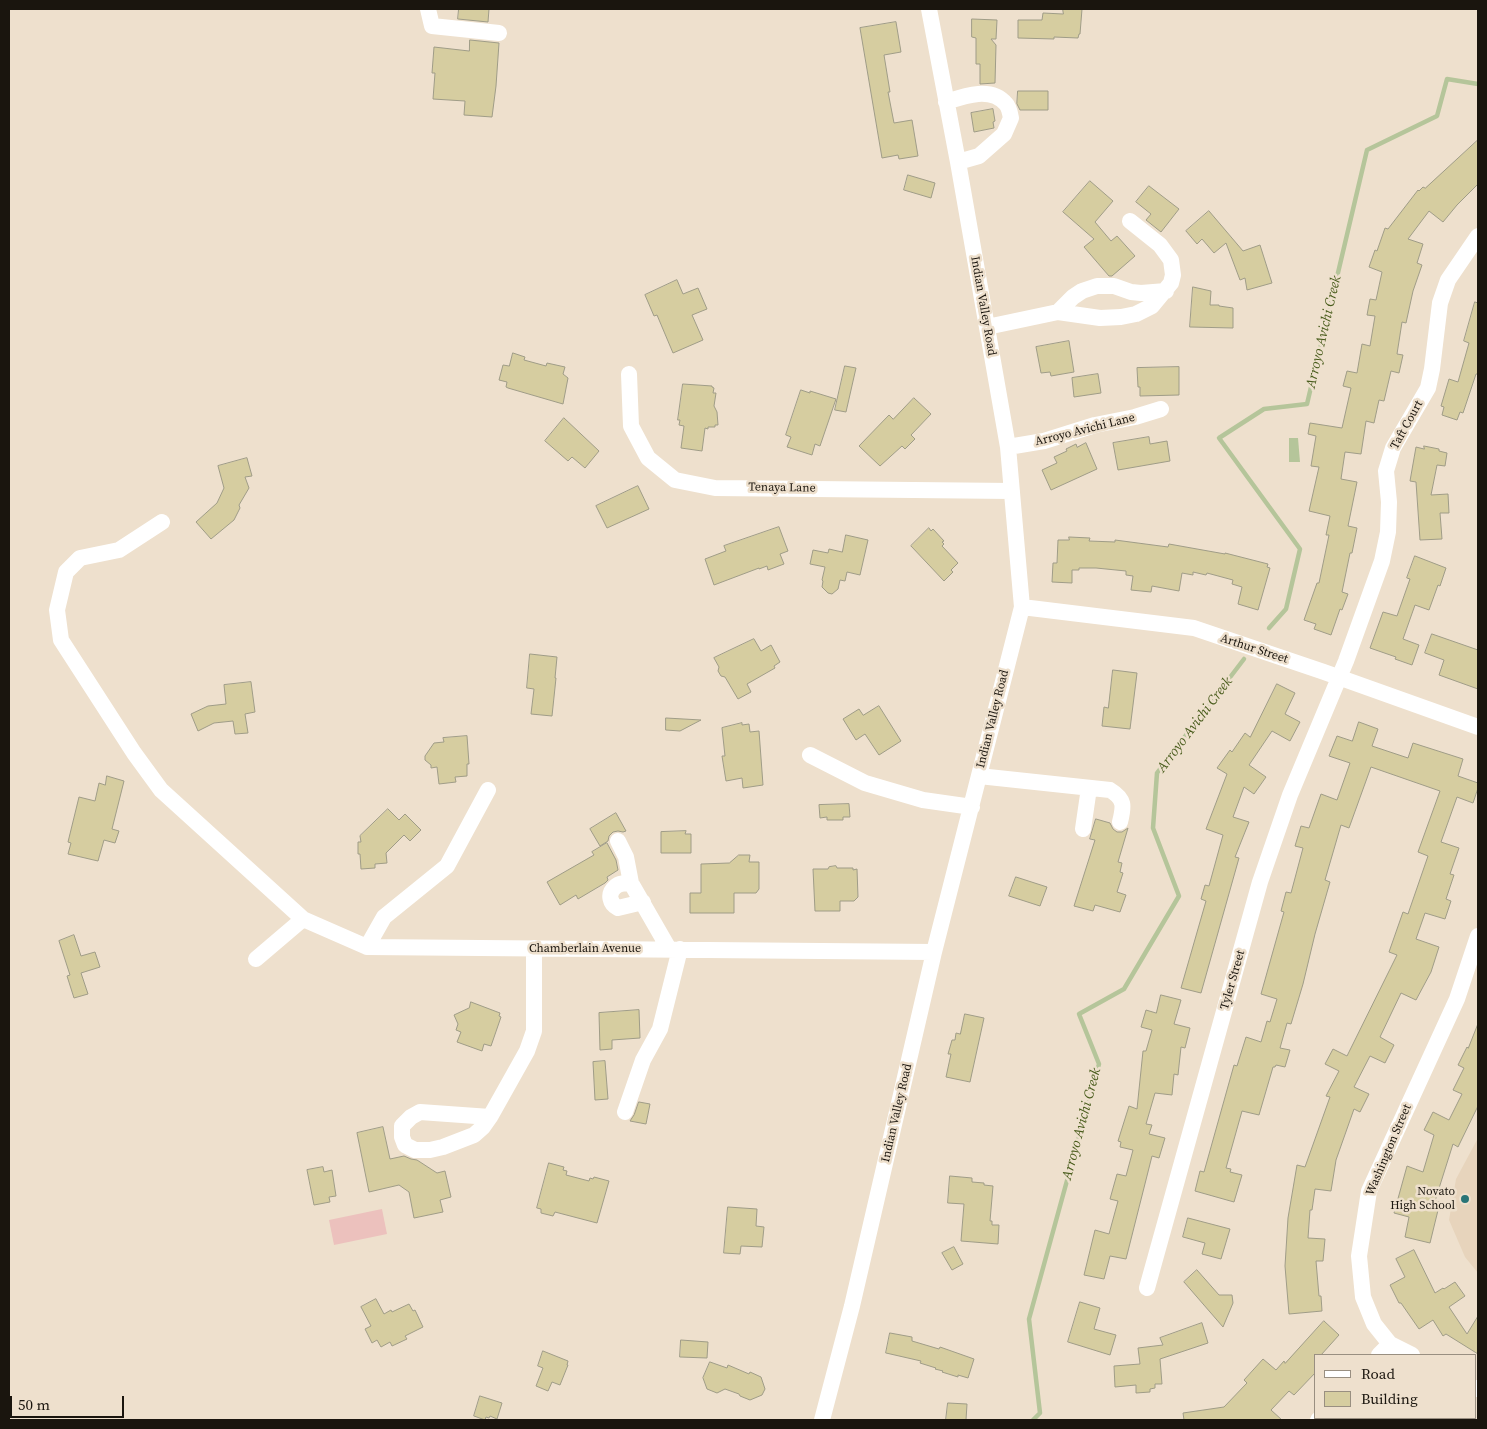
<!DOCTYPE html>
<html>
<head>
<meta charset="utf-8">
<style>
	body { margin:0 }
	#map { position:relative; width:1487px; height:1429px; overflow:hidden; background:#eee0cd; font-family:"Source Serif 4",serif }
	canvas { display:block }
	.frame { position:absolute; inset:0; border:10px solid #1a150e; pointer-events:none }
	.legend { position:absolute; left:1314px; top:1354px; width:162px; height:65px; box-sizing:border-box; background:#eee0cd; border:1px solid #998f81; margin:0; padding:6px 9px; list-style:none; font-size:15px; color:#1a150e }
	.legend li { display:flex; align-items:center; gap:10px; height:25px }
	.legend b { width:25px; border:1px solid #998f81 }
	.scale { position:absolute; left:10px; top:1396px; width:114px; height:22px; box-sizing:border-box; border:2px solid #1a150e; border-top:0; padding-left:6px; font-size:15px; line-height:18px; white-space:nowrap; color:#1a150e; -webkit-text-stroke:4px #eee0cd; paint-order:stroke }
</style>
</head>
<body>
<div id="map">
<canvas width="1487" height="1429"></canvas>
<div class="frame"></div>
<ul class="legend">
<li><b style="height:6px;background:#fff"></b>Road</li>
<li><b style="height:14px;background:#d6cda0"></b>Building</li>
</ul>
<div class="scale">50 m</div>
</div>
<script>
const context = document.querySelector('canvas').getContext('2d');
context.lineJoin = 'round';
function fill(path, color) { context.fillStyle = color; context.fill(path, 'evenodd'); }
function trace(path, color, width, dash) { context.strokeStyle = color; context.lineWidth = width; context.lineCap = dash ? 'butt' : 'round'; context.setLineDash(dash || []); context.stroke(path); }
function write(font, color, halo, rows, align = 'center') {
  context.font = font + ' "Source Serif 4",serif'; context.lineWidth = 5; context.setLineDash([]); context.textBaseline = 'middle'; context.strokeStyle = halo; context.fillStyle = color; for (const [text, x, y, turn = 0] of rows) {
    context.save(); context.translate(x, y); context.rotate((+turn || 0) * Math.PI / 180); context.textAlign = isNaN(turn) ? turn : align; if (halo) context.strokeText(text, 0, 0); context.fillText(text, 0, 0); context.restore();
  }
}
fill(new Path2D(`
	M1478,1138V1273L1465,1257L1449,1220L1456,1179Z`), '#e7d4bc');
fill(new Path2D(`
	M382,1209L387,1234L334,1245L329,1220Z`), '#ecc1bd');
fill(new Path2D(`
	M1289,438H1298L1300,462H1289Z`), '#b5c59a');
trace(new Path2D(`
	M1269,628L1286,609L1300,549L1219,438L1264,409L1307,404L1367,150L1437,116L1447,79L1478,84
	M1033,1420L1040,1413L1029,1319L1099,1064L1079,1014L1124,989L1179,896L1153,828L1157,773L1244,659`), '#b5c59a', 4.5);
const building = new Path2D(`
	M459,9H489L488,22L458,19Z
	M1063,9H1082L1080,34H1079L1078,38L1054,37V39L1018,38V20H1042L1043,13L1063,14Z
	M972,19L997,20L996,39H991L996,45L995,83L980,84V64H976V38L972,37Z
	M896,22L901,52L884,55L890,92H888L894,123L912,120L918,156L899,159L898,155L882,158L860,28Z
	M470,40L499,43L496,86L492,117L464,115L465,101L433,99L435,73H432L434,47L469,51Z
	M1018,91H1048V110H1020L1017,104Z
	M993,109L995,121L993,122L994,128L974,132L971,113Z
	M1478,140V184L1457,205L1443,222L1429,211L1408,239L1423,244L1417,263L1422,265L1413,291L1406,323L1402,322L1397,354L1403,355L1399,373L1391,371L1384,401L1379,400L1374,423L1366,421L1361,454L1345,452L1341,479L1357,482L1348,526L1357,528L1352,553H1350L1342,592L1348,594L1342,610L1340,609L1331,635L1314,629L1316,624L1304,620L1317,583H1319L1329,535H1326L1330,516L1309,511L1319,467L1311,466L1316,436L1308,434L1310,423L1342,428L1351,388L1343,386L1347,371L1357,373L1362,344L1370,346L1375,316L1367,315L1370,299L1376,300L1382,272L1369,267L1375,250L1377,251L1385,228L1388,229L1418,190L1419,191L1423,187L1425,188Z
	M908,175L935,183L931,198L904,190Z
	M1090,181L1113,201L1095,222L1111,241L1117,236L1135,256L1112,276H1109L1084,247L1094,239L1063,212Z
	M1149,186L1179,209L1161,232L1146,220L1151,214L1136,202Z
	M1209,211L1243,251L1260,245L1272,283L1247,290L1245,278L1240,280L1226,243L1214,253L1202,239L1197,244L1186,231Z
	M677,280L683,294L698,288L707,309L692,315L703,340L673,353L657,315L654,316L645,295Z
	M1193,287L1211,291L1210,305H1219V306L1233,308V328L1190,327Z
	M1475,302L1478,303V374H1476L1463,413L1460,412L1457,420L1442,415L1444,407L1441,406L1449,379L1458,382L1469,343L1464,341Z
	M1069,341L1074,372L1051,376L1050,372L1041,373L1036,347Z
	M513,353L525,357L524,360L546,366L547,363L565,367L563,374L568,378L563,404L508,388L506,387L507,382L499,380L503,365L509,366Z
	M845,366L856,368L846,412L835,410Z
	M1179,367V395L1140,396V387H1138L1137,368Z
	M1098,374L1101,393L1074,397L1072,378Z
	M683,384L712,386V387L714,388L713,393H716L714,406L717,412L718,425H715V427H708V429L705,428L702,451L681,448L684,426L679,425L680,420H678Z
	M801,390L810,393V391L836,399L820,446L815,444L812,455L787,447L791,437L786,435Z
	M914,398L931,414L911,435L915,439L905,449L902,446L880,466L859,446L889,415L893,419Z
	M564,418L599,451L585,468L572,457L568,461L545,441Z
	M1149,437L1150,444L1167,441L1170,461L1118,470L1113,443Z
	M1086,443L1097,469L1051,490L1042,470L1057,463L1054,457L1067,451L1066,449L1076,444L1077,447Z
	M1424,446L1439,449V451L1447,453L1445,466L1437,465L1431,495L1448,494L1449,513H1440L1442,539L1420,540L1416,482L1410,481L1416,447L1424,449Z
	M247,458L252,476L245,477L249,488L239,505L240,508L234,520L211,539L196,522L217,503L224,488L218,466Z
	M638,486L649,509L607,528L596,506Z
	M779,527L788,551L780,554L784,564L768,570L767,566L759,569V568L714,585L705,559L726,551L724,546Z
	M929,528L931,531L933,529L944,541L942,542L944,544L942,546L958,563L951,570L953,572L944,581L911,546Z
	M846,535L868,540L860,575L847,572L845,581L840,580L838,589L832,594L828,593L822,587L823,581L822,580L825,567L810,564L813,550L828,553L829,549L842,552Z
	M1069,537L1090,538L1089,541L1115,542V540L1168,547L1169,544L1225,554V553L1268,564L1267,567L1270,568L1258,610L1238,604L1242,587L1232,584L1233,580L1207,573L1206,575L1193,572V575L1182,573L1179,591L1152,586L1151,592L1131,590L1133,576L1126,575V571L1096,568H1079V570H1072V583L1052,582L1053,563H1057L1058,540H1069Z
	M1415,556L1446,568L1440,586L1438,585L1429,610L1415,605L1403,639L1419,645L1412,665L1395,659L1396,657L1370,648L1383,612L1397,616L1410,579L1407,578Z
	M1432,634L1478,650V689L1439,675L1444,660L1425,653Z
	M754,639L761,651L771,645L780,662L774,666L775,668L747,684L751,692L738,699L725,677L721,676L718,671L719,667L714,658Z
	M530,654L557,657L555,678H556L552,716L531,714L534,689L527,688Z
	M1113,670L1137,673L1130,729L1102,726L1104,707L1108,708Z
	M251,682L255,712L245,714L248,733L235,734L233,721L214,723L198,731L191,714L208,706L226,704L224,685Z
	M1277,684L1295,693L1285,714L1300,722L1290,741L1272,731L1249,765L1266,777L1254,794L1244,787L1233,817L1249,822L1235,857L1239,858L1201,993L1181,988L1206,901L1201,899L1205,885L1209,886L1223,835L1206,829L1227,774L1217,768L1230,750L1232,752L1245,733L1250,737Z
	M879,706L901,741L879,755L865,734L856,740L843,719L859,709L863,715Z
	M666,718L701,720L680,731L666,730Z
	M1359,722L1378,729L1372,746L1408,758L1413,743L1463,759L1458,776L1478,783V788L1473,803L1457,797L1441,842L1459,848L1450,874L1454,875L1446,899L1451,901L1445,919L1425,913L1416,939L1439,947L1431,972L1416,1000L1401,993L1380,1037L1394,1045L1385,1063L1370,1056L1354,1087L1369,1094L1360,1112L1354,1109L1336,1160L1331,1191L1315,1189L1312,1210H1310L1308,1238L1325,1239L1323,1261H1316L1319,1296H1321L1322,1311L1289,1314L1285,1266L1288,1218L1297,1165L1305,1167L1330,1097L1326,1096L1339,1071L1325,1064L1333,1049L1347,1056L1397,955L1389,952L1403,912L1408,914L1428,856L1418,852L1440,791L1371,767L1349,828L1341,825L1325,880L1330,882L1315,934L1303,984L1291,1024L1287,1023L1280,1048L1290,1050L1285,1067L1276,1065L1275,1067H1273L1259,1115L1242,1111L1226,1168L1231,1169L1230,1172L1242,1175L1234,1202L1195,1191L1200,1171L1204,1172L1234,1065L1237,1066L1246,1037L1261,1042L1267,1021L1270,1022L1277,999L1261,994L1284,912L1281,911L1286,892L1291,893L1303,848L1295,846L1301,826L1309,828L1321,794L1337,800L1350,763L1329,756L1337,736L1352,741Z
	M742,723V725L749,724L750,732L759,731L763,785L743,788L742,778L726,781L722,756H725L722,728Z
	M467,736L469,764H467V776L455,777L456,782L439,784L437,767L431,768V765L425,760V756L434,743L444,742L443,738Z
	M107,776L124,781L112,829L119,831L115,843L104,840L98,861L68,854L71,843L68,842L79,797L95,801L99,783L105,785Z
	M849,804L850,817H843V820H827V817L820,818L819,805Z
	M388,809L399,820L405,814L421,830L410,841L404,835L386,853L387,863L375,864V868L361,869L360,854H358V842H361L360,836Z
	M616,813L626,831L623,832L618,831L613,832L609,836L608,841L600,846L590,829Z
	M1096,819L1110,823L1113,829L1117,832H1122L1128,828L1118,862L1122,863L1120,872L1123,873L1117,892L1126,895L1120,912L1095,905L1093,911L1074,906L1095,840L1090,839Z
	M686,831L685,834H691V853H661V832Z
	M607,843L616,860L618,870L607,877L608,880L605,883L578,899L576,895L560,905L547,882L594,855L592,852Z
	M739,855H750L749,862H759V889L756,893H734V913H690V893H701V864L729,863Z
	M836,866L837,868H853V870L857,869L858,897L854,901H840V911H815L813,869H828L829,867Z
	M1016,877L1047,887L1040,906L1009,896Z
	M74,935L81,956L95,952L100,967L81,973L88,994L74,998L67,976L70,975L59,941Z
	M1161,995L1181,1000L1174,1024L1190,1028L1185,1048L1181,1047L1178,1075L1174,1074L1172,1095L1155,1093L1146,1124L1152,1125L1149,1134L1165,1138L1159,1158L1152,1156L1126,1259L1110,1256L1104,1279L1084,1275L1095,1230L1109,1234L1118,1201L1110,1199L1117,1174L1126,1176L1133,1150L1120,1147L1121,1142L1118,1141L1129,1106L1137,1109L1143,1051H1146L1152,1030L1141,1027L1146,1010L1156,1013Z
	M471,1002L500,1013L499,1016L501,1017L491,1046L484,1044L482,1051L457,1042L461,1032L456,1030L458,1024L454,1015L469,1008Z
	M639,1010L640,1038L612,1040V1049L600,1050L599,1013Z
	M965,1014L984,1018L970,1082L946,1077L951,1054H948L952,1040H955L956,1033L960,1034Z
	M1478,1024V1106L1458,1147L1453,1144L1435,1201L1440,1202L1430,1243L1405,1237L1409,1217L1394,1213L1407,1166L1423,1172L1434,1135L1424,1130L1433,1112L1449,1120L1462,1094L1453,1090L1464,1068L1458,1065L1467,1047L1468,1048Z
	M605,1061L608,1099L595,1100L593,1062Z
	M639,1102L650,1104L646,1124L630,1121L634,1115Z
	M383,1127L390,1159L404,1156L411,1159L417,1160L437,1173L445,1171L451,1197L440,1200L443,1212L414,1218L409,1192L399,1185L369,1192L357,1133Z
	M549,1163L564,1167L563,1170L567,1171L566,1175L589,1181L590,1178L593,1179L594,1177L609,1181L597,1223L555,1212L553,1216L541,1213V1209L537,1208Z
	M323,1167L324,1172L332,1170L336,1196L329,1197L330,1202L314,1205L307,1170Z
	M950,1176L972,1178V1182L984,1183V1185L993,1186L990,1221H992V1225H999L998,1244L961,1241L964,1204L948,1203Z
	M728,1207L757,1209L756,1226L764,1227L762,1247L741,1246L740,1254L724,1253Z
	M1188,1218L1230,1229L1221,1259L1202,1254L1205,1243L1183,1237Z
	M954,1247L963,1264L952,1270L942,1253Z
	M1414,1250L1435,1293L1443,1288L1444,1289L1455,1282L1465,1296L1449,1307L1467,1334L1478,1316V1354L1446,1334L1443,1336L1433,1320L1419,1329L1401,1303H1399L1390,1285L1405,1277L1396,1259Z
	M1197,1270L1219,1295H1232L1233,1303L1223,1327L1184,1282Z
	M376,1299L384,1314L391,1310L392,1312L409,1304L413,1311L415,1310L423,1327L405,1336L407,1339L392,1346L390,1342L381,1347L377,1340L372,1343L365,1329L371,1326L361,1307Z
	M1080,1302L1100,1308L1094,1329L1116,1335L1110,1355L1068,1342Z
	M1324,1321L1339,1335L1321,1355H1316V1372L1294,1395L1289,1391L1271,1410L1282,1420H1184L1183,1413L1224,1407L1247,1383L1244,1380L1263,1359L1276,1370L1284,1361L1285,1363Z
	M1202,1323L1208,1343L1160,1359L1162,1384H1155V1388L1150,1389V1392L1136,1393V1385L1115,1387L1114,1366L1140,1364L1138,1348L1163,1345L1160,1338Z
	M890,1333L912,1337V1341L939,1349L940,1347L974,1359L968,1378L958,1375V1377L942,1372L943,1371L935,1369L936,1368L920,1363L921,1361L886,1353Z
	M681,1340L708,1342L707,1358L680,1357Z
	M543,1351L568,1361L567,1365H568L560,1385L552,1382L548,1391L536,1386L543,1368L538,1366Z
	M710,1362L727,1368L728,1365L749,1374L750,1372L761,1377L765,1389L762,1395L750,1400L740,1396L739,1394L725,1389L717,1393L707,1389L703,1378Z
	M480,1396L502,1403L497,1419L490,1416L489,1418L486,1417L485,1420L474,1416Z
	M948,1403L967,1404L966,1420H946Z`);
fill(building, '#d6cda0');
trace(building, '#9f9c87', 1);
trace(new Path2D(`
	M428,9L432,26L499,33
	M946,102C964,96 991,86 1006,104C1009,107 1010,113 1011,118L1004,134L979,156L958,162
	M1058,312L1073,297L1082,291L1097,286H1114L1131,292L1141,293L1166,291
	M987,327L1058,312L1100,318L1121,317L1136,314L1152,306L1171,283L1173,275L1171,260L1160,245L1130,221
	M629,374L631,426L648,458L675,480L715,488L1012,491
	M1008,447L1044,441L1095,425L1135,417L1161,409
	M162,522L119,550L80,558L66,572L57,610L61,640L134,753L161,790L303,919
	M1022,607L1194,628L1324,672L1478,727
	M810,755L865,783L923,800L972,807
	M979,776L1110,790C1125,799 1124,806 1120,822
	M1083,829L1089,788
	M618,841L626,857L631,883L669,949
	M631,883C626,883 619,883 615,887C607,894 610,904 618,908L643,902
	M367,947L384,917L447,866L488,790
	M256,959L303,919L367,947L934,952
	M625,1112L643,1060L660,1029L680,949
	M490,1117L420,1112L411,1117L402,1126V1137L405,1145L415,1150H430L443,1147L474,1135L483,1127L490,1117L527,1051L534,1031V948
	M1147,1288L1260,882L1290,795L1346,661L1382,561L1388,532L1389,502L1386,471L1393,448L1428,388L1432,369L1440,303L1448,280L1478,236
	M1379,1355L1390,1344
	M1412,1355L1390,1344L1374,1324L1363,1297L1359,1256L1369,1191L1457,999L1478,936
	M1476,1388L1478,1389
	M822,1420L852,1306L934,952L1022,607L1008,447L958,162L929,9
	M1318,1420L1321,1418`), '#fff', 16);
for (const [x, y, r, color] of [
	[1465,1199,5,"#297476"]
]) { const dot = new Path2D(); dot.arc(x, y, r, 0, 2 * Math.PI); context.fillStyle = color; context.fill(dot); trace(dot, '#eee0cd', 2); }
write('12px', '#1a150e', '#eee0cd', [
	["Indian Valley Road",983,306,80],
	["Taft Court",1407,425,-61],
	["Arroyo Avichi Lane",1085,430,-14],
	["Tenaya Lane",782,488,1],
	["Arthur Street",1254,649,18],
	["Indian Valley Road",993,719,-76],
	["Chamberlain Avenue",585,949],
	["Tyler Street",1233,980,-74],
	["Indian Valley Road",897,1113,-77],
	["Washington Street",1389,1150,-67]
]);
write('12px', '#1a150e', '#eee0cd', [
	["Novato",1455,1192],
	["High School",1455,1206]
], 'right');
write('italic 14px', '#495c1c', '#eee0cd', [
	["Arroyo Avichi Creek",1324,332,-77],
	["Arroyo Avichi Creek",1195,725,-53],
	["Arroyo Avichi Creek",1082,1124,-75]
]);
</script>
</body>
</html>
